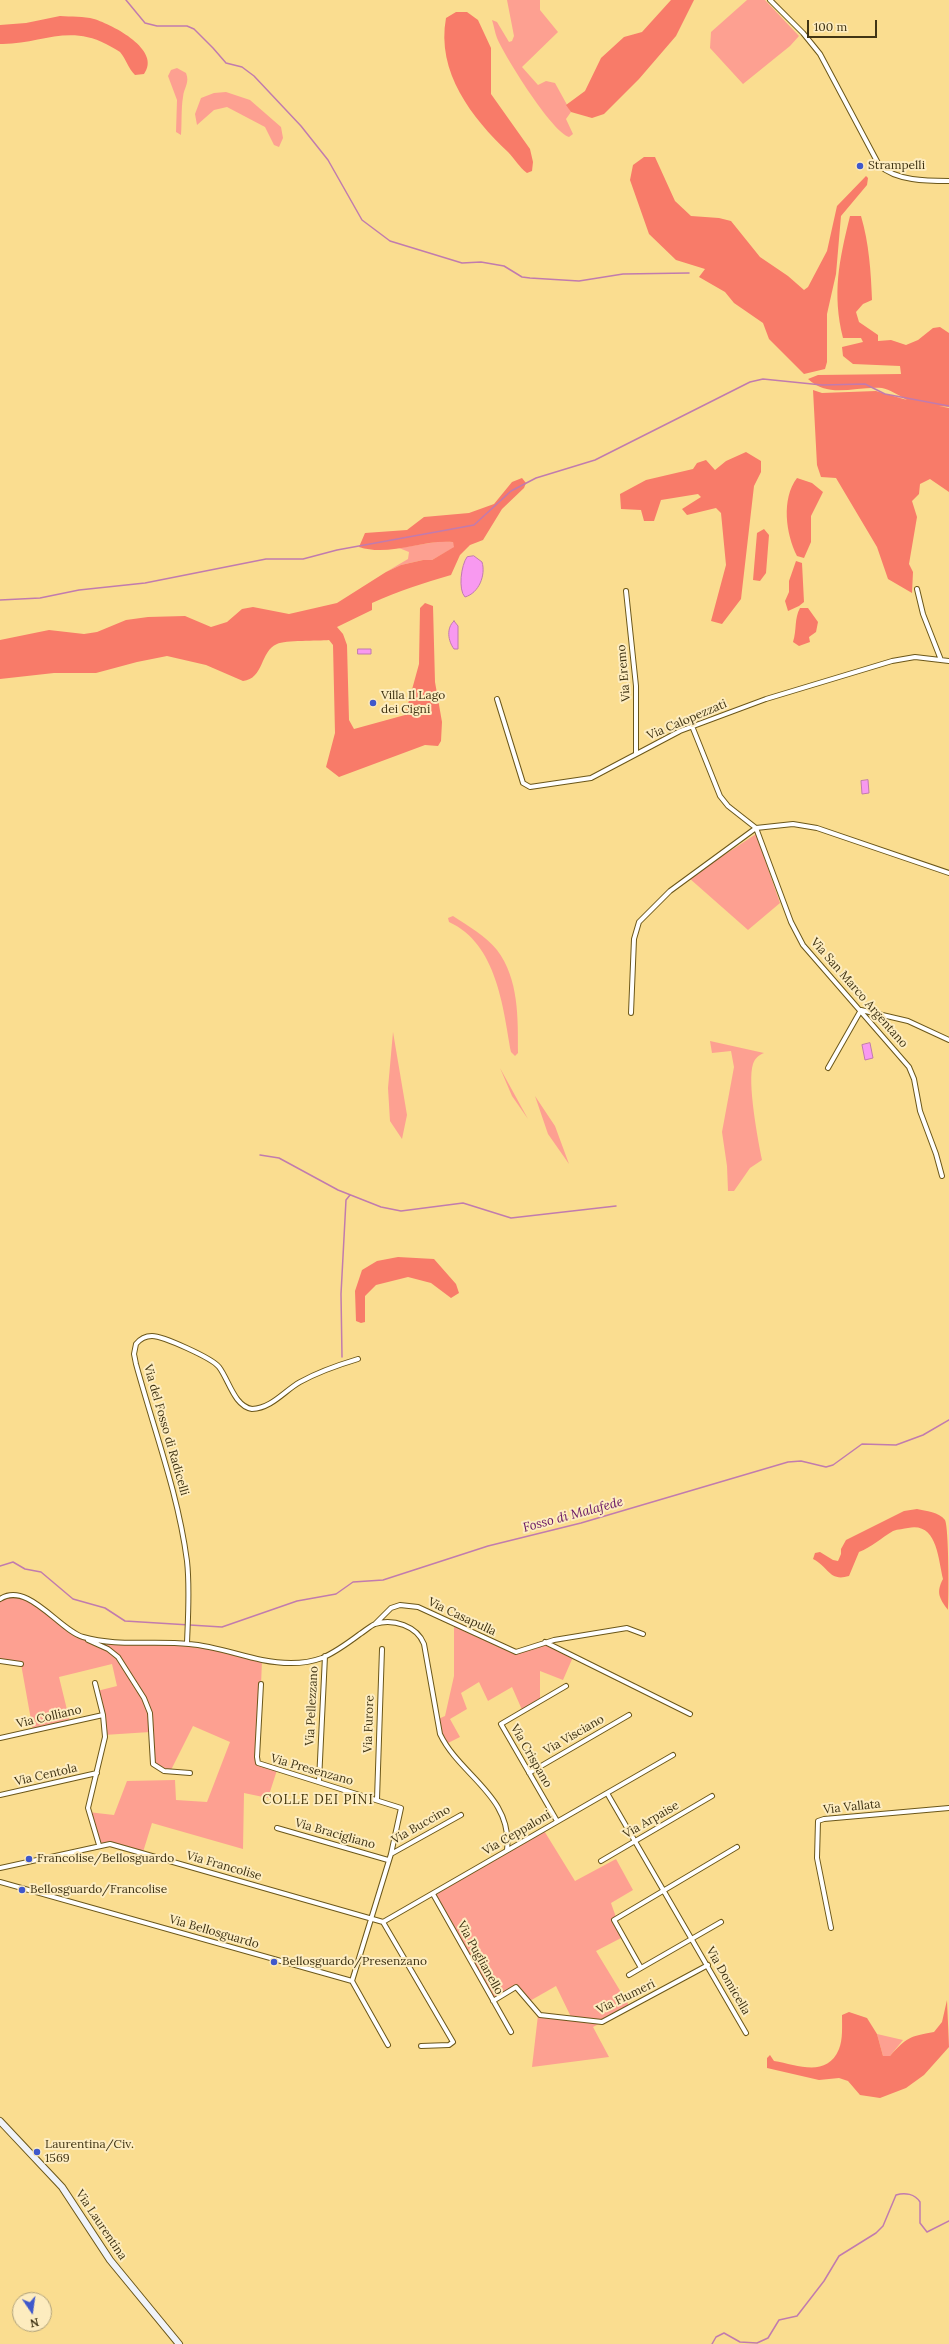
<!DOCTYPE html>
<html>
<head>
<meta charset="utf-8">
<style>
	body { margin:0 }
	#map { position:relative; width:949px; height:2344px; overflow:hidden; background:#fadd90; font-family:Lora,serif }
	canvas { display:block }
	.north { position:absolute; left:12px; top:2292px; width:40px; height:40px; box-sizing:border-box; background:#fdecbf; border:1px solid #b1a27b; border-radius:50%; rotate:167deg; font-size:11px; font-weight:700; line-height:16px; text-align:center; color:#403414 }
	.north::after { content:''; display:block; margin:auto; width:14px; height:18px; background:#3f58cb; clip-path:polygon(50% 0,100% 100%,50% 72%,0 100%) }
	.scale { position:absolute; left:807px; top:20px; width:70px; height:18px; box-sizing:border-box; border:2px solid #403414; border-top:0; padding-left:5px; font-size:12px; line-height:14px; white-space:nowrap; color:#403414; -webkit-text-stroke:3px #fdecbf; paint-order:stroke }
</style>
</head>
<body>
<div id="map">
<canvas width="949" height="2344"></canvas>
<div class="north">N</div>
<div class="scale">100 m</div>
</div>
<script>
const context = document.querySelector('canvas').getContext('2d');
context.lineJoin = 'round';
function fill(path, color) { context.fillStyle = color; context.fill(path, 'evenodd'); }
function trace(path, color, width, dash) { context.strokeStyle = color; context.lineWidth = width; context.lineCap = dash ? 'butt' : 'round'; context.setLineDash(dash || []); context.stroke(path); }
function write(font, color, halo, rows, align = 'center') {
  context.font = font + ' Lora,serif'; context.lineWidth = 4; context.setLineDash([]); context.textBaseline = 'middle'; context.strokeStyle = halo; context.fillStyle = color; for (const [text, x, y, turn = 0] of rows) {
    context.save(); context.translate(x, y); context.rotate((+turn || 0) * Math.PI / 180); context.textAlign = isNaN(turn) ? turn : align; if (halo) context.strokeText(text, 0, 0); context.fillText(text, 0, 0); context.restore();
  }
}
fill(new Path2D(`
	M507,0H540V10L558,32L522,67L538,85L546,81L555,83L571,112L566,119L573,134L569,137C552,132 505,57 497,38C495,33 494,26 492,20L497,22L509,42L512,41L514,36Z
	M747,0H765L799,36L790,46L743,84L710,48L711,32Z
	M177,68L186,73C190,83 184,87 183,97C181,109 182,123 181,135L176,132L177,100L168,76L171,70Z
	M226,92L250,100L281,127L283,138L279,147L274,145L265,127L227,107L214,110L197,125L195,114L201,98L214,93Z
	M442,541L453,542L455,547L432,560H423L401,565L386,572L408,559L409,552L399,548Z
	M756,834L780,903L748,930L689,878Z
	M453,916C468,926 486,936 497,950C519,979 518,1018 518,1053L515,1056L511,1052C503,1007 497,944 449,922L448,918Z
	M393,1032L407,1115L402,1139L390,1121L388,1088Z
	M710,1041L764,1053C759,1055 755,1058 753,1064C747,1082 758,1140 762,1160L750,1168L734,1191H728L727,1166L722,1132L734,1067L731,1051L712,1053Z
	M500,1068L528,1119L512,1096Z
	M535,1096L555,1126L569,1164L548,1134Z
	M5,1596L28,1599L82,1637L114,1641L187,1643L262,1660L258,1762L277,1770L268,1798L244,1793L243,1849L152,1823L143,1852L110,1844L99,1845L88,1812L114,1815L127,1781L175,1780L176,1800L207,1802L230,1742L193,1726L170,1772L155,1766L150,1732L104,1735L97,1691L117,1686L112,1664L59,1677L70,1722L33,1731L21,1664L0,1661V1600Z
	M454,1624L516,1652L545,1642L573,1657L563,1680L540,1671V1702L523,1712L512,1687L488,1701L479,1682L461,1693L467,1709L450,1719L460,1737L446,1744L436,1720L445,1716L454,1676Z
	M543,1829L575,1881L616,1859L633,1890L611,1903L623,1937L596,1951L630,2007L593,2027L609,2057L532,2067L538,2015L572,2019L556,1986L528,2002L519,1989L512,1988L493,2001L433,1894Z
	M877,2034L903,2040L890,2056H883Z`), '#fda091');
fill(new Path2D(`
	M671,0H694L676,36L639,79L604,114L592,118L571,112L566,105L585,91L601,58L624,37L642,32Z
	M456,12H467L478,20L491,48V94L530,149L533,162L532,171L527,173C519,167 515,159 508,152C472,118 436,72 446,18Z
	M60,16C71,17 84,16 94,19C113,25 162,50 144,74L135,75C128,68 126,59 120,52C116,49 111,47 106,44C67,24 39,45 0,44V25L26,23Z
	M644,157H655L675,201L691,216L719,218L731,221L760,257L788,276L804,290L808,287L827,251L837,206L866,176L868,178L867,185L841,216L836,274L827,314V362L825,369L804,374L769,339L763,323L734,303L725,292L699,277L705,269L676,260L649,234L630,180L633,165Z
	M850,216H861C869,243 871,272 872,300L863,304L856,312L859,322L878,335V341L891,340L906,345L918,340L933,328L940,327L949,333V407L939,406L949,408V492L930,479L920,484L919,494L912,501L917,517L909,564L913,572L912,593L888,579L877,547L836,478L821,477L817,465L813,390L822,393L876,391L907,400C900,396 889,389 882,388C855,386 829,399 808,379L818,375L901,374L900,366L853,364L843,356L842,347L863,342L861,338H843C832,293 839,261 850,216Z
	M746,452L761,461V472L754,486L741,599L722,624L711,621L726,565L721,513L716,508L687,515L682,509L701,497L698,494L661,500L654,521H644L641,510L621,509L620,494L646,480L693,469L697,463L706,460L715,470L726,461Z
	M522,478L526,483L524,488L502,509L483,540L470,545L460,555L451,575C424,583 398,591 372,603V610L337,627L343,634L347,645L349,720L354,729L405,715L419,664L420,608L425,603L433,606L435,682L442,722L441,741L438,746L425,745L339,777L326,767L335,733L333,645L329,640C318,641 285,640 277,644C260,651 264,679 243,681L206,665L167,656L137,662L96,673H54L0,679V640L49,630L84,634L97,632L126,620L148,617L185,616L211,627L227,622L242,609L253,607L289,614L337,603L386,572L401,565L423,560H432L454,547L453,542C422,539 390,557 359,547L365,533L407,530L424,517L469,513L494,504L512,482Z
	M797,478L812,483L823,492L811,516V542L804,558L797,556C786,534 781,499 797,478Z
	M764,529L769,535L766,573L760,581L753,580L757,533Z
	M796,561L802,563L804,602L799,606L788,611L785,601L789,592V581Z
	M800,608H808L818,622L816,632L809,637L810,642L799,646L793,642C797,629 794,619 800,608Z
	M398,1257L434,1259L456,1284L459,1293L451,1298L431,1283L408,1277L376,1285L365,1296V1322L361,1323L356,1321L355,1291L362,1270L377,1261Z
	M917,1509C926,1511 939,1512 945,1520C949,1528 949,1602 948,1610C939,1598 936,1592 943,1579C938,1558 937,1522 908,1528C904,1529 898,1529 893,1531C881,1538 872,1547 859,1552L849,1576C829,1582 829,1567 813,1559L815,1553L820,1552L833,1560L838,1561L841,1554V1549L846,1540L904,1511Z
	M947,2000L949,2047L924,2075L906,2088L880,2098L860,2095L848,2081L839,2078L819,2080L767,2068V2058L770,2055L774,2061C798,2065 827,2078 839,2049C843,2040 842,2025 842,2015L849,2012L867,2018L877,2034L883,2056H890C906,2038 910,2036 934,2032L942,2022Z`), '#f87b69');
const water = new Path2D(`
	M474,556L482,562C486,575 479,593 465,597C458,590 461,565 467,557Z
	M454,621L458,626V649H454C448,641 446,628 454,621Z
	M358,649H371V654H358Z
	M868,780L869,793L862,794L861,781Z
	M870,1043L873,1058L865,1060L862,1045Z`);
fill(water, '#f899f0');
trace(water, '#c17bae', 1);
trace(new Path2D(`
	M126,0L145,23L157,26H187L194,29L213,48L226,63L242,67L254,76L301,126L328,160L362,220L390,241L462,263L481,262L504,266L522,277L530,278L579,281L623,274L689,273
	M0,600L40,598L79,590L145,583L266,559H303L337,550L474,525L511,491L536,478L595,460L750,382L763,379L822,385L865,384L885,394L949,406
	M260,1155L279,1158L338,1190L381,1207L401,1211L463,1203L511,1218L616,1206
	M342,1357L341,1294L346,1200L350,1195
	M0,1566L13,1562L25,1569L41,1572L73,1599L105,1608L125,1621L222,1627L297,1601L336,1594L353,1582L383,1580L488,1546L581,1523L788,1462L801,1461L826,1467L833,1465L862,1444L896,1445L923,1435L949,1420
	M712,2344L716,2337L724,2333L740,2342L757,2343L768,2338L779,2320L797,2316L824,2281L839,2256L876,2233L883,2226L896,2195C905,2192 915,2194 920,2202V2223L927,2232L949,2221`), '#c17bae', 1.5);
const street = new Path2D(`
	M770,0L803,33L820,54L879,165C896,181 927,181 949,181
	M917,589L923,614L941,660
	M626,591L636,686V754
	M497,699L523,783L530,787L591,778L680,731L766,699L892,661L915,657L949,661
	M692,726L720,796L728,806L756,828L791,922L803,945L909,1067L914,1079L920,1111L936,1154L942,1176
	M631,1013L634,939L639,922L670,891L756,828L793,824L817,828L949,873
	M828,1068L861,1010L908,1021L949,1040
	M0,1599C28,1581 59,1630 83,1637C117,1647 154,1640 189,1644C214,1646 238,1655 262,1660C282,1664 303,1665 322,1658C336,1652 348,1643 360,1634C365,1631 370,1626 375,1624C393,1618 417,1626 424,1644L440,1734C460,1776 513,1796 507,1850
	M375,1624L391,1608L400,1605L418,1607L516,1652L554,1640L627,1628L643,1634
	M88,1640L108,1649L118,1657L144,1698L150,1713L153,1764L164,1771L190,1773
	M545,1642L690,1714
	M187,1643C188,1616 190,1588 187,1561C178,1493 154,1430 136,1364L134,1354L136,1344C140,1339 145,1336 152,1336C163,1336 212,1358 219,1367C229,1380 234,1406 252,1409C272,1408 284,1391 300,1382C318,1372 338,1365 358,1359
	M0,1661L21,1664
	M95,1683L103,1715L105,1737L88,1808L99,1845
	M261,1684L257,1757L258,1763L401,1808L391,1854L352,1981
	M0,1738L103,1715
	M529,1773L629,1715
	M319,1781L325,1656
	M607,1793L746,2033
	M0,1795L97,1773
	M377,1799L382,1649
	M557,1821L501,1724L566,1686
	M277,1828L388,1860
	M391,1854L461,1815
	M601,1861L712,1796
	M0,1868L110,1844L383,1922L673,1755
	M0,1882L352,1981L388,2045
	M433,1894L511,2032
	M383,1922L453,2042L449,2045L421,2046
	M721,1922L641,1968L614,1920L737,1847
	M831,1928L817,1858L818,1821L824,1819L949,1808
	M629,1975L641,1968
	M493,2001L516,1987L540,2015L602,2022L708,1965`);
const secondary = new Path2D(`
	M0,2121L62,2187L110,2260L179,2344`);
trace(street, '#6b571a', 6);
trace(secondary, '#6b571a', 8);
trace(street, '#fff', 4);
trace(secondary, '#f0f3f9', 6);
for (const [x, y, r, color] of [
	[860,166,4,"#3f58cb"],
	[373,703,4,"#3f58cb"],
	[29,1859,4,"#3f58cb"],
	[22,1890,4,"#3f58cb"],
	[274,1962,4,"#3f58cb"],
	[37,2152,4,"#3f58cb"]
]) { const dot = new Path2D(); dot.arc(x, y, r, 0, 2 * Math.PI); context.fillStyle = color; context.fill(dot); trace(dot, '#fdecbf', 1.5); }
write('12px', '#403414', '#fdecbf', [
	["Strampelli",868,166],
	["Villa Il Lago",381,696],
	["dei Cigni",381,710],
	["Francolise/Bellosguardo",37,1859],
	["Bellosguardo/Francolise",30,1890],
	["Bellosguardo/Presenzano",282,1962],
	["Laurentina/Civ.",45,2145],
	["1569",45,2159]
], 'left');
write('12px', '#403414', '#fdecbf', [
	["Via Eremo",624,673,-95],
	["Via Calopezzati",687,720,-23],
	["Via San Marco Argentano",859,993,49],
	["Via del Fosso di Radicelli",166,1430,74],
	["Via Casapulla",462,1617,25],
	["Via Pellezzano",312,1706,-87],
	["Via Colliano",49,1717,-13],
	["Via Furore",369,1724,-88],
	["Via Visciano",574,1735,-30],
	["Via Crispano",531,1756,60],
	["Via Presenzano",312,1770,16],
	["Via Centola",46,1775,-13],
	["Via Vallata",852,1807,-6],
	["Via Arpaise",651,1820,-30],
	["Via Buccino",421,1825,-30],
	["Via Ceppaloni",517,1833,-30],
	["Via Bracigliano",335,1834,16],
	["Via Francolise",224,1866,16],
	["Via Bellosguardo",214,1932,16],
	["Via Puglianello",480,1958,61],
	["Via Domicella",728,1981,60],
	["Via Flumeri",626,1997,-26],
	["Via Laurentina",101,2225,56]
]);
write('italic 13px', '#651062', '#fdecbf', [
	["Fosso di Malafede",573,1515,-15]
]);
context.letterSpacing = '1px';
write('13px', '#413308', '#fdecbf', [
	["COLLE DEI PINI",318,1800]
]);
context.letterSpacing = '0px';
</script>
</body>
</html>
